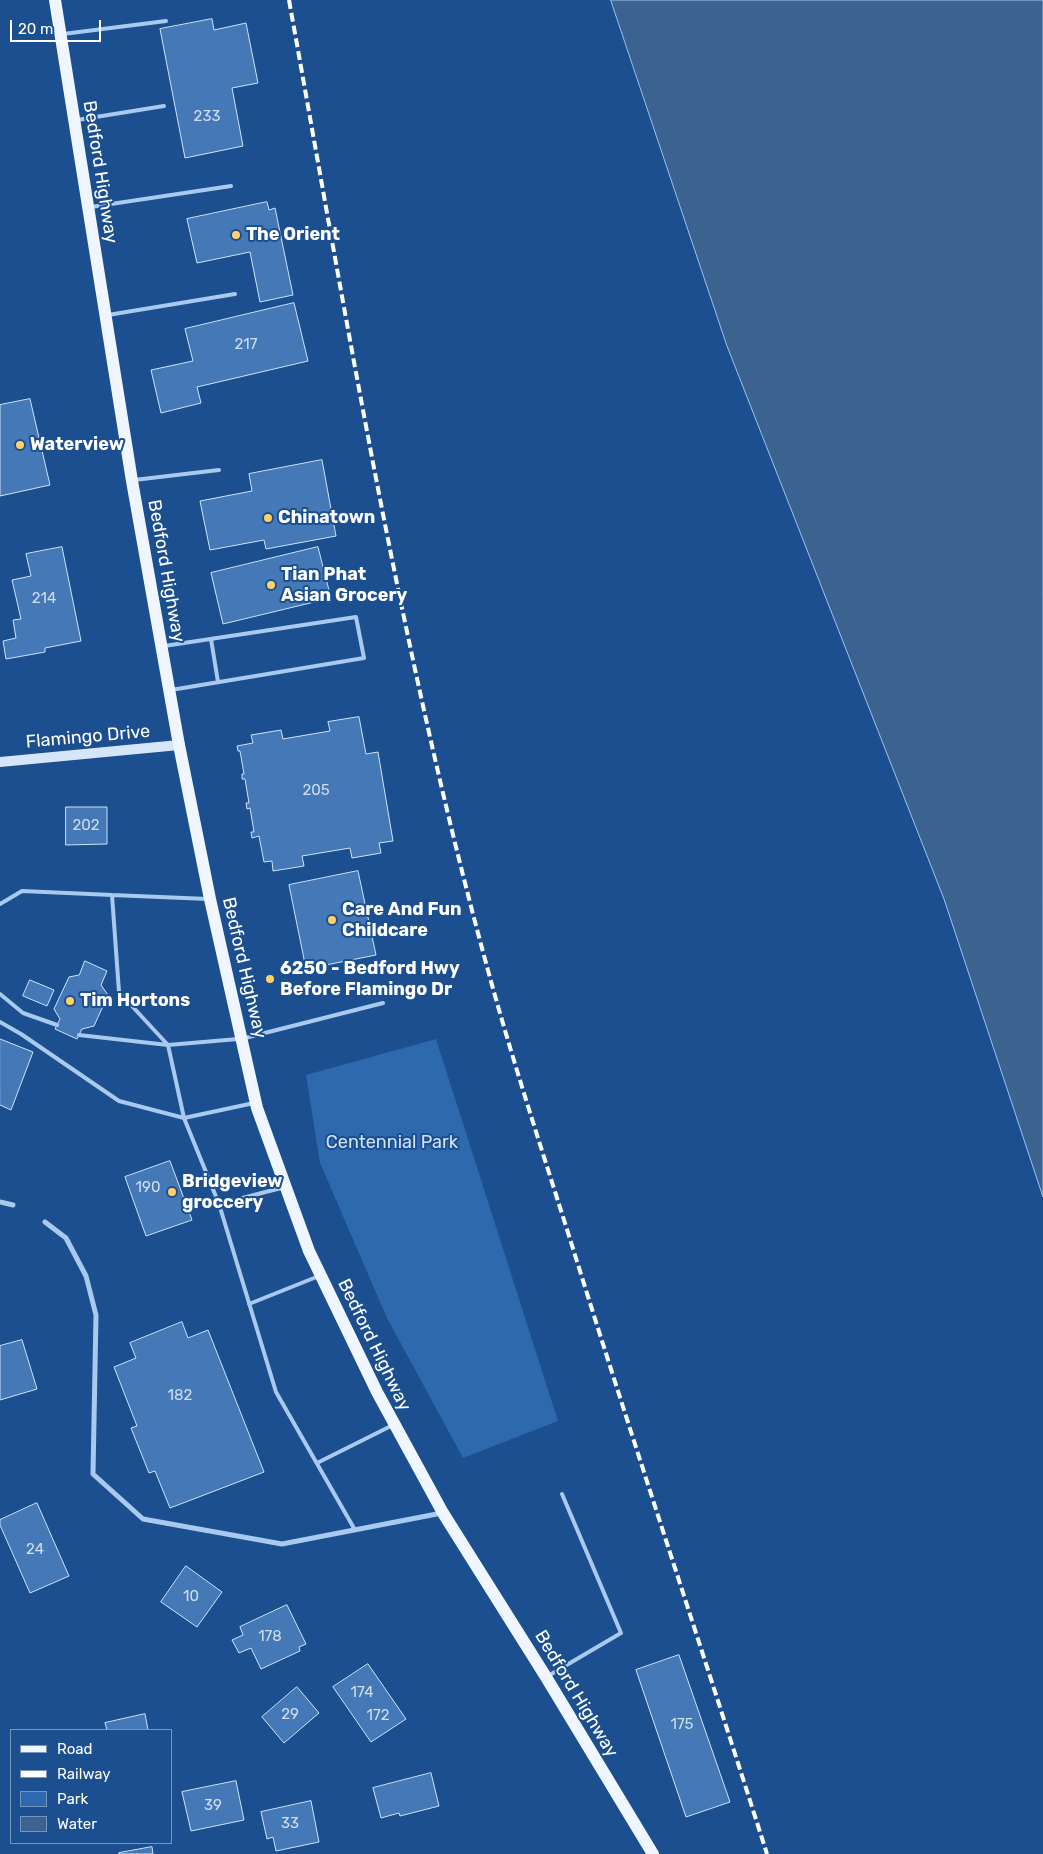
<!DOCTYPE html>
<html>
<head>
<meta charset="utf-8">
<style>
	body { margin:0 }
	#map { position:relative; width:1043px; height:1854px; overflow:hidden; background:#1b4f8f; font-family:Rubik,sans-serif }
	canvas { display:block }
	.legend { position:absolute; left:10px; top:1729px; width:162px; height:115px; box-sizing:border-box; background:#1b4f8f; border:1px solid #7695bc; margin:0; padding:6px 9px; list-style:none; font-size:15px; color:#fff }
	.legend li { display:flex; align-items:center; gap:10px; height:25px }
	.legend b { width:25px; border:1px solid #7695bc }
	.scale { position:absolute; left:10px; top:20px; width:91px; height:22px; box-sizing:border-box; border:2px solid #fff; border-top:0; padding-left:6px; font-size:15px; line-height:18px; white-space:nowrap; color:#fff; -webkit-text-stroke:4px #1b4f8f; paint-order:stroke }
</style>
</head>
<body>
<div id="map">
<canvas width="1043" height="1854"></canvas>
<ul class="legend">
<li><b style="height:6px;background:#f0f6ff"></b>Road</li>
<li><b style="height:6px;background:#fff"></b>Railway</li>
<li><b style="height:14px;background:#2e69ad"></b>Park</li>
<li><b style="height:14px;background:#3c6290"></b>Water</li>
</ul>
<div class="scale">20 m</div>
</div>
<script>
const context = document.querySelector('canvas').getContext('2d');
context.lineJoin = 'round';
function fill(path, color) { context.fillStyle = color; context.fill(path, 'evenodd'); }
function trace(path, color, width, dash) { context.strokeStyle = color; context.lineWidth = width; context.lineCap = dash ? 'butt' : 'round'; context.setLineDash(dash || []); context.stroke(path); }
function write(font, color, halo, rows, align = 'center') {
  context.font = font + ' Rubik,sans-serif'; context.lineWidth = 4; context.setLineDash([]); context.textBaseline = 'middle'; context.strokeStyle = halo; context.fillStyle = color; for (const [text, x, y, turn = 0] of rows) {
    context.save(); context.translate(x, y); context.rotate((+turn || 0) * Math.PI / 180); context.textAlign = isNaN(turn) ? turn : align; if (halo) context.strokeText(text, 0, 0); context.fillText(text, 0, 0); context.restore();
  }
}
fill(new Path2D(`
	M436,1039L558,1421L463,1458L387,1318L320,1163L306,1075Z`), '#2e69ad');
const water = new Path2D(`
	M611,0H1043V1197L944,899L727,346Z`);
fill(water, '#3c6290');
trace(water, '#9cc4f0', 1);
const building = new Path2D(`
	M212,19L214,30L246,23L258,83L232,88L243,146L185,158L160,29Z
	M267,202L269,210L275,208L293,295L260,302L250,252L197,263L187,219Z
	M294,303L308,361L197,387L201,403L161,413L151,370L193,361L185,329Z
	M30,399L50,485L0,496V405Z
	M322,460L336,536L266,549L264,540L210,550L200,501L252,491L249,474Z
	M62,547L81,641L45,648V652L6,659L3,641L16,638L13,620L21,619L12,580L31,576L26,554Z
	M318,547L331,598L223,624L211,573Z
	M359,717L366,754L378,752L393,841L379,843L381,853L352,858L350,848L302,856L304,866L273,871L272,861L264,862L259,836L252,838L251,832H254L250,808L247,809L246,803H249L245,779H242V774H244L240,751H238L237,746L253,743L251,735L281,730L283,739L330,731L328,722Z
	M66,807H107V844L66,845Z
	M358,871L376,955L306,969L289,885Z
	M85,961L107,971L101,985L108,995L94,1026L82,1029L77,1039L55,1029L60,1019L54,1009L69,977L79,975Z
	M30,980L54,990L47,1006L23,996Z
	M0,1039L33,1052L11,1110L0,1105Z
	M170,1161L192,1220L146,1236L125,1177Z
	M182,1322L188,1338L208,1330L264,1472L170,1508L155,1471L149,1473L131,1428L137,1426L114,1367L136,1358L130,1343Z
	M22,1340L37,1389L0,1400V1346Z
	M37,1503L69,1576L30,1593L0,1525V1520Z
	M186,1566L222,1592L197,1627L161,1602Z
	M287,1605L306,1644L299,1647L300,1651L261,1669L251,1648L239,1653L232,1640L243,1635L240,1627Z
	M679,1655L730,1802L686,1817L636,1670Z
	M368,1664L406,1719L371,1742L333,1687Z
	M297,1687L319,1713L284,1743L262,1717Z
	M145,1714L148,1730H107L105,1723Z
	M431,1773L439,1806L400,1816L399,1813L381,1818L373,1788Z
	M236,1781L244,1820L191,1831L182,1792Z
	M311,1801L319,1842L276,1851L273,1837L267,1839L261,1812Z
	M152,1847L153,1854H119V1853Z`);
fill(building, '#4478b7');
trace(building, '#cfe3fa', 1);
trace(new Path2D(`
	M63,34L166,21
	M77,120L164,106
	M91,207L231,186
	M108,315L235,294
	M134,480L219,470
	M211,639L218,682
	M164,646L356,617L364,658L171,690
	M208,899L112,895L119,992L168,1045L238,1039
	M0,904L22,891L112,895
	M0,994L23,1013L57,1025
	M0,1022L21,1034L119,1101L184,1118L168,1045L79,1035
	M245,1038L383,1003
	M254,1103L184,1118L219,1204L276,1392L355,1530
	M219,1204L285,1187
	M249,1304L319,1276
	M317,1463L393,1425
	M548,1676L621,1633L562,1494`), '#a9c9ee', 4);
trace(new Path2D(`
	M0,1202L13,1205
	M45,1222L66,1238L86,1276L96,1315L93,1474L143,1519L282,1544L442,1513`), '#a9c9ee', 5);
trace(new Path2D(`
	M0,762L179,745`), '#d6e6fa', 10);
trace(new Path2D(`
	M55,0L132,481L179,745L210,899L257,1108L309,1251L377,1392L443,1513L546,1677L653,1854`), '#f0f6ff', 12);
trace(new Path2D(`
	M289,0C347,322 400,646 486,963C511,1056 541,1147 570,1239C634,1445 702,1649 767,1854`), '#fff', 4, [9, 4]);
for (const [x, y, r, color] of [
	[236,235,5,"#ffd166"],
	[20,445,5,"#ffd166"],
	[268,518,5,"#ffd166"],
	[271,585,5,"#ffd166"],
	[332,920,5,"#ffd166"],
	[270,979,5,"#ffd166"],
	[70,1001,5,"#ffd166"],
	[172,1192,5,"#ffd166"]
]) { const dot = new Path2D(); dot.arc(x, y, r, 0, 2 * Math.PI); context.fillStyle = color; context.fill(dot); trace(dot, '#1b4f8f', 2); }
write('15px', '#d0dded', null, [
	["233",207,117],
	["217",246,345],
	["214",44,599],
	["205",316,791],
	["202",86,826],
	["190",148,1188],
	["182",180,1396],
	["24",35,1550],
	["10",191,1597],
	["178",270,1637],
	["174",362,1693],
	["29",290,1715],
	["172",378,1716],
	["175",682,1725],
	["39",213,1806],
	["33",290,1824]
]);
write('18px', '#fff', '#1b4f8f', [
	["Bedford Highway",100,172,81],
	["Bedford Highway",166,571,80],
	["Flamingo Drive",88,737,-5],
	["Bedford Highway",244,968,77],
	["Bedford Highway",374,1345,64],
	["Bedford Highway",576,1694,59]
]);
write('bold 18px', '#fff', '#1b4f8f', [
	["The Orient",246,235],
	["Waterview",30,445],
	["Chinatown",278,518],
	["Tian Phat",281,575],
	["Asian Grocery",281,596],
	["Care And Fun",342,910],
	["Childcare",342,931],
	["6250 - Bedford Hwy",280,969],
	["Before Flamingo Dr",280,990],
	["Tim Hortons",80,1001],
	["Bridgeview",182,1182],
	["groccery",182,1203]
], 'left');
write('18px', '#cfe3fa', '#1b4f8f', [
	["Centennial Park",392,1143]
]);
</script>
</body>
</html>
